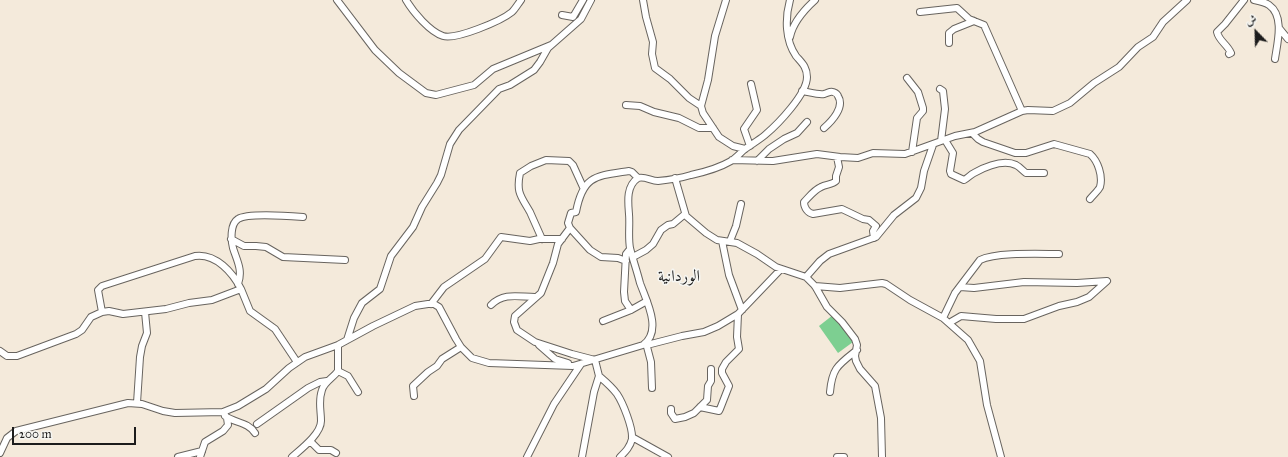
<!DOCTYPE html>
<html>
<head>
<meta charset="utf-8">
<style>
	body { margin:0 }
	#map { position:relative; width:1288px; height:457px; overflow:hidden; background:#f4eadb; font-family:"IM FELL Great Primer",Amiri,serif }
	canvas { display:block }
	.north { position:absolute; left:1236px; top:12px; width:40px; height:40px; -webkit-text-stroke:3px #f6f6f2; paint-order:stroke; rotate:337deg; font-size:11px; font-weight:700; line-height:16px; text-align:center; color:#1c1c1c }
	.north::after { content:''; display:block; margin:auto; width:14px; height:18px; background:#1c1c1c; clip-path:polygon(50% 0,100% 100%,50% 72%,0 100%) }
	.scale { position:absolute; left:12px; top:427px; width:124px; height:18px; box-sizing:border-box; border:2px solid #1c1c1c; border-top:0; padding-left:5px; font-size:12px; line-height:14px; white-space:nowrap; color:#1c1c1c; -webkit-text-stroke:3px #f6f6f2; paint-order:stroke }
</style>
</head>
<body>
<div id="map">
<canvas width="1288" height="457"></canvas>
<div class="north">ش</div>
<div class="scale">200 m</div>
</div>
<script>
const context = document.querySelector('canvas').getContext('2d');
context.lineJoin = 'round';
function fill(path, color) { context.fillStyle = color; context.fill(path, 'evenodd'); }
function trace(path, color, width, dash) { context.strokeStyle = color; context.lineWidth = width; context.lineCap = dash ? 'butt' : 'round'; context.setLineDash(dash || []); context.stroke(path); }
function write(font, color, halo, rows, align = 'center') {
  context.font = font + ' "IM FELL Great Primer",Amiri,serif'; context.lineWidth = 3; context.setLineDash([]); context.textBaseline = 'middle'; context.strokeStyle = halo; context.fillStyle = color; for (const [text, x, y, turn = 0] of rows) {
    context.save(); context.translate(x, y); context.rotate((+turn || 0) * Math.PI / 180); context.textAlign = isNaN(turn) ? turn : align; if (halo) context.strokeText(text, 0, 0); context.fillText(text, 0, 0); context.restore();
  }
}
fill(new Path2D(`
	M833,315L853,342L838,353L819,326Z`), '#7dcf91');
const minor = new Path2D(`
	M337,0L375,50L399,73L426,93L436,95L474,85L493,69L551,45
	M406,0C413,12 430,32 443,36C456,40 501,21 512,12C515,9 518,4 521,0
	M643,0L646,17L653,42L652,54L655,68L670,79L689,98L701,106
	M726,0L715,36L708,80L701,106L703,113L719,137L733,146L745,149
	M1254,0C1259,1 1265,2 1269,5C1285,16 1277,44 1275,59
	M920,12L957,8L969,19L984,25L1022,111
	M562,15L573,17L583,0
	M1279,28L1288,39
	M790,37C793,22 804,10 815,0
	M949,43V33L954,29L974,21
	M1229,54L1231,53C1227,44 1219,41 1217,32L1225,24L1244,0
	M907,78L918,92L923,108V111L917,118L912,152
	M940,89L943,91L945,109L941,141
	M802,91C809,92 818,95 824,94C828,93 830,91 833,92C836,93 837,93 838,96C845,107 832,121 824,128
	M626,105L640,106L654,112L679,118L699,128H713
	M972,133L978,139L983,142L1015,153H1026L1054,144L1090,154C1098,161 1103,176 1100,187C1098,191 1093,195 1090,199
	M945,140L953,153L950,171L951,174L964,180C968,178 970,175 974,173C985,167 1003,159 1016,165C1020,167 1023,171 1026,173H1044
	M750,146L744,129L757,110L751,84
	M837,157L839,167L836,176V181C832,185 826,184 821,187C814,190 809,197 804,202C804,208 808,213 813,214L842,209L863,219L869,220L876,226L873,231L874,238
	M732,160L773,161L817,154L840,157L858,158L873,153L905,154L955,136L975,132L1022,111L1028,110L1053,111L1070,103L1094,83L1119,67L1138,47L1153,37L1163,22L1187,0
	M757,161L769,149L784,139L797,133L807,122
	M675,178L686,216L706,233L717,240L737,243L757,254L776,267L806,277L820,261L829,254L876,237L894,215L916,198L921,188L924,171L933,145
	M570,228L590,250L601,257L618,258L626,261
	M231,239L244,246H256L266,247L283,257L345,260
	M542,239C538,230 534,221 530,212C521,196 516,193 520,173L531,166L546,160L569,161L573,165L583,187
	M722,241L729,275L742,310
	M730,241L736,226L741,204
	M630,249L626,254L624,292L625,301L631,310
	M633,257L646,250L653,244L661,230L668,225L673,224L685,214
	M806,277L815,286L827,307L842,322L855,339L857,345L855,356L856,361L860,369L875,386L881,418L882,457
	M238,284C243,270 237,261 233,248C231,240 230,224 238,219C247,213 290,216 303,217
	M815,286L840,288L882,283L886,284L910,300L943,318L968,340L980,361L987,405L1001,457
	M431,304L444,287L485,259L501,237L530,241L539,239H562
	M491,305C504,292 519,297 535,297
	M102,312L98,290L102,286L195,256C216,253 233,273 241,289
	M943,318L955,293L980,260C996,252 1040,254 1059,254
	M603,321L631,310L647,301
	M949,323L961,316L996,319H1024L1059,306L1077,302L1089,297L1107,281L1077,283L1024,282L974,288L960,287
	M347,340L354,318L362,303L380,289L391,256L413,227L422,207L437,183L441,175L450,144L459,130L499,89L510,85L534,70L540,62L548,48L581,19L591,0
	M646,343L651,362L652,388
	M539,345L555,359L568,363
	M647,345L682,336L704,332L718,326L738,314L781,269
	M0,351L7,356H17L76,334L82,330L91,317L102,312L109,311L123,314L166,309L189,303L212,300L241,289L250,311L275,329L297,362
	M338,371L348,376L358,392
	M599,376C606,382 612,387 617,394C623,403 633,428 632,439C630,447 626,451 620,457
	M830,392C832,368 838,365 857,350
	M414,396L413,386L428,372L437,366L442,359L461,347
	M137,403L140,357L142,346L147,333L145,312
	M700,407L719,411L720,409L729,386L722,373V369L726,362L739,349L737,337L738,314
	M671,409V413L675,419L685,417L694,413L707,400L708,386L711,381V369
	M225,416C235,423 248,422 255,433
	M257,424L308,388L320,382L327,381
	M632,437L668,457
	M310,441L319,450H331L336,453
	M0,453L7,438L16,431L128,403L142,404L163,411L175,413L223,412L238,406L266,389L289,368L305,357L338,345L373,326L415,306L428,304H434L439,307L456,339L461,347L472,358L489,363L573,366L643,345C663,331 646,300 640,283C637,271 633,260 630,248C628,237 630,225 629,214C628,202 626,186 638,178C645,176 651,181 658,181C669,180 681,178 691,175C705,172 719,168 731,161C736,158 740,153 745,149C752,144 759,140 765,135C778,124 807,94 807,77C807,67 802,63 796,56C785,40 785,18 790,0
	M178,457L202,451
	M200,457L205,442L223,431L228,425L227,418L223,412
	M292,457C301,449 321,434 321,421C321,410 318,401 322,390C324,382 333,378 338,371V345
	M527,457L554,404L581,364
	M582,457L594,392L599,376L595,360L572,354L535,342L517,330L514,322L515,316L541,293L553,263L558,244L570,228L568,223L571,213L576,212C583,175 596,176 629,171L632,172L638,178
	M837,457H844`);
trace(minor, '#68645f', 8);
trace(minor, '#fff', 6);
write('16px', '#1c1c1c', '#f6f6f2', [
	["الوردانية",679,277]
]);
</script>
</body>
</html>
